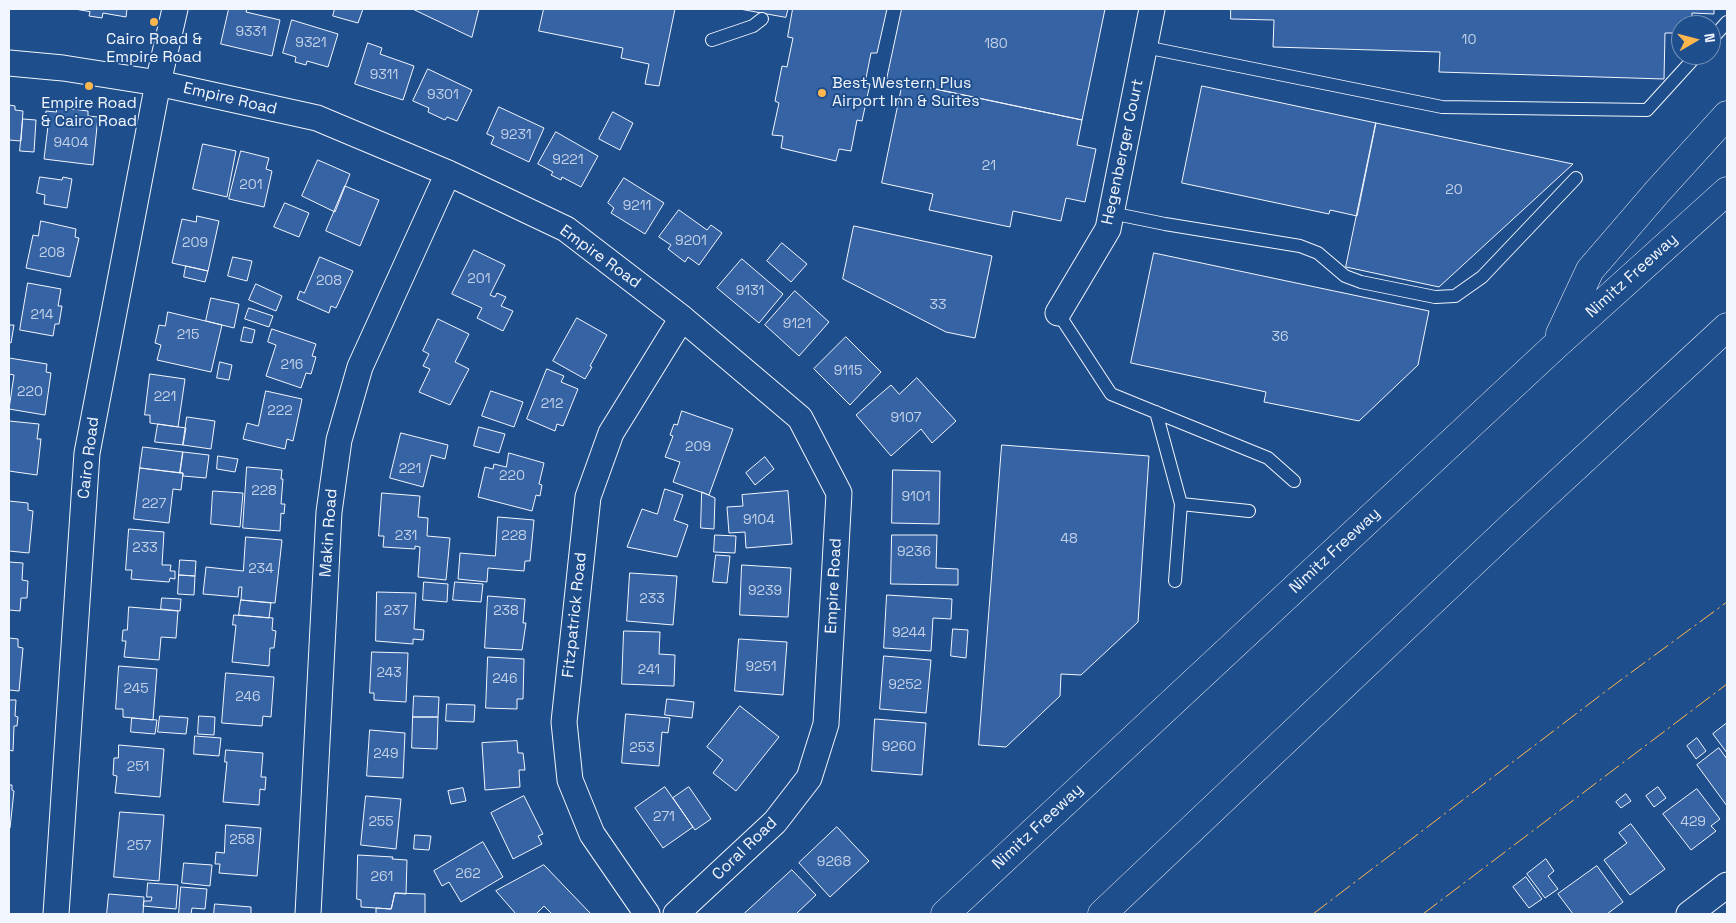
<!DOCTYPE html>
<html>
<head>
<meta charset="utf-8">
<style>
	body { margin:0 }
	#map { position:relative; width:1736px; height:923px; overflow:hidden; background:#1f4e8c; font-family:"Space Grotesk",sans-serif }
	canvas { display:block }
	.frame { position:absolute; inset:0; border:10px solid #f2f6ff; pointer-events:none }
	.north { position:absolute; left:1671px; top:15px; width:50px; height:50px; box-sizing:border-box; background:#1f4e8c; border:1px solid #7391ba; border-radius:50%; rotate:82deg; font-size:14px; font-weight:700; line-height:20px; text-align:center; color:#f2f6ff }
	.north::after { content:''; display:block; margin:auto; width:18px; height:22px; background:#ffb74d; clip-path:polygon(50% 0,100% 100%,50% 72%,0 100%) }
</style>
</head>
<body>
<div id="map">
<canvas width="1736" height="923"></canvas>
<div class="frame"></div>
<div class="north">N</div>
</div>
<script>
const context = document.querySelector('canvas').getContext('2d');
context.lineJoin = 'round';
function fill(path, color) { context.fillStyle = color; context.fill(path, 'evenodd'); }
function trace(path, color, width, dash) { context.strokeStyle = color; context.lineWidth = width; context.lineCap = dash ? 'butt' : 'round'; context.setLineDash(dash || []); context.stroke(path); }
function write(font, color, halo, rows, align = 'center') {
  context.font = font + ' "Space Grotesk",sans-serif'; context.lineWidth = 4; context.setLineDash([]); context.textBaseline = 'middle'; context.strokeStyle = halo; context.fillStyle = color; for (const [text, x, y, turn = 0] of rows) {
    context.save(); context.translate(x, y); context.rotate((+turn || 0) * Math.PI / 180); context.textAlign = isNaN(turn) ? turn : align; if (halo) context.strokeText(text, 0, 0); context.fillText(text, 0, 0); context.restore();
  }
}
const building = new Path2D(`
	M75,9H127L126,17L103,13L102,18L89,16L90,12Z
	M229,9H247L246,12L280,20L272,56L221,44Z
	M335,9H363L358,23L333,16Z
	M413,9H479L472,37Z
	M544,9H675L659,86L645,84L649,64L621,58L623,48L539,31Z
	M740,9H788L786,17Z
	M793,9H887L877,53H871L865,83L870,84L862,121L857,120L851,151L839,149L836,161L781,148L783,136L772,135L779,103L775,101L782,66L787,67L793,38L788,37Z
	M902,9H1105L1082,120L887,79Z
	M1231,9H1714V14L1692,13V25H1681V33H1665L1664,79L1439,72L1440,52L1273,47L1274,20L1231,19Z
	M292,20L338,34L328,67L307,61L306,65L295,62L296,57L283,53Z
	M368,43L382,48L380,54L414,66L403,100L355,84Z
	M428,69L472,90L457,121L447,117L445,120L428,112L429,108L413,101Z
	M903,82L1082,120L1077,145L1096,149L1085,202L1066,198L1061,221L1013,211L1010,227L929,210L933,194L882,183Z
	M1202,86L1376,123L1357,216L1330,210L1329,214L1182,183Z
	M9,105L15,106V110L23,111L21,141L9,140Z
	M57,107L88,111V116L98,117L93,165L44,159L48,126H45L46,111L56,112Z
	M499,107L544,128L529,162L491,144L494,137L487,134Z
	M613,112L633,123L620,150L599,139Z
	M23,119L36,120L34,152L20,151Z
	M1376,123L1573,164L1439,287L1346,267Z
	M556,132L598,156L581,187L562,177L561,180L551,175L553,172L538,164Z
	M203,144L236,151L227,197L193,189Z
	M241,151L269,158L266,169L272,171L264,207L229,199Z
	M318,160L350,174L335,212L302,196Z
	M40,177L62,180L63,177L72,179L67,208L44,204L45,195L37,193Z
	M624,178L664,203L645,234L611,213L614,208L608,203Z
	M345,186L379,200L360,246L326,231Z
	M285,203L309,213L299,237L274,227Z
	M679,210L707,230L711,225L722,233L699,265L688,257L685,262L668,249L671,245L659,237Z
	M197,216L219,221L208,271L172,263L182,219L196,222Z
	M41,221L76,229L75,237L79,238L70,277L26,268L33,235L38,236Z
	M854,226L992,256L975,338L946,332L843,279Z
	M782,243L807,264L791,282L767,261Z
	M474,250L505,265L490,295L495,297L497,293L506,297L501,306L513,311L503,331L477,318L482,308L452,294Z
	M1154,253L1429,311L1418,365L1359,421L1264,402L1266,392L1131,363Z
	M233,257L252,261L247,281L228,276Z
	M320,257L353,271L336,308L331,306L329,313L297,299L300,291L304,293Z
	M742,259L783,294L759,323L717,288Z
	M186,266L208,271L205,282L184,277Z
	M28,283L61,289L58,306H62L59,324H55L53,336L20,330Z
	M256,284L282,296L276,311L249,300Z
	M795,291L829,322L799,356L765,325Z
	M211,298L239,304L234,328L206,321Z
	M249,308L273,316L269,327L245,319Z
	M168,312L222,325L211,372L157,360L161,345L155,343L159,325L165,326Z
	M577,318L607,335L590,366L592,367L585,379L553,361Z
	M438,319L469,334L455,362L469,369L450,405L419,392L430,369L423,366L429,354L423,351Z
	M9,325H14L11,343L9,342Z
	M244,327L255,330L252,343L241,341Z
	M272,329L316,344L312,356L316,357L311,374L306,373L301,388L266,376L276,345L268,342Z
	M846,337L881,372L850,405L814,369Z
	M9,358L47,364L46,372L51,373L45,415L9,409L14,375L9,374Z
	M220,362L232,365L229,380L217,378Z
	M547,369L564,376L561,382L578,389L563,426L557,424L555,431L527,419Z
	M150,374L185,379L178,427L150,423V415H145Z
	M917,378L956,421L932,443L921,429L891,456L856,415L891,385L899,394Z
	M266,391L302,399L293,441L287,439L285,449L243,439L247,423L258,426Z
	M491,391L523,402L514,427L482,416Z
	M682,411L733,429L709,495L673,482L680,462L665,457L673,436L670,435L674,424L677,425Z
	M187,417L215,421L211,449L183,445Z
	M9,421L39,424L37,439H41L37,475L9,471Z
	M158,424L186,428L183,445L155,442Z
	M479,427L505,434L499,453L474,446Z
	M401,433L448,445L445,459L431,455L423,487L390,478Z
	M1002,445L1149,456L1138,622L1081,675L1061,674L1060,696L1006,747L979,745Z
	M143,447L183,452L180,473L140,468Z
	M183,452L209,455L206,478L183,476V473H180Z
	M509,453L544,463L539,484L542,485L540,496L536,495L532,511L478,497L485,467L493,469L494,464L506,467Z
	M218,456L238,459L235,472L217,469Z
	M765,457L774,469L755,485L746,473Z
	M247,467L282,470L281,479H283L281,504H285L284,514L281,513L280,531L243,528Z
	M140,468L183,473L181,490L173,489L169,523L134,519Z
	M893,470L940,471L939,524L892,523Z
	M665,489L683,495L674,520L688,525L677,557L627,547L642,509L657,514Z
	M213,491L243,493L240,527L211,524Z
	M788,491L792,544L746,548L745,532L729,533L727,507L743,506L742,495Z
	M702,492L715,498L714,529L701,528Z
	M382,493L420,496L418,517L428,518L427,536L450,538L446,580L418,577L420,547L415,546V549L383,547L384,536H379Z
	M9,501L28,503V510L33,511L29,553L9,551Z
	M498,517L534,520L530,561H525L524,571L488,568L487,582L458,579L460,553L495,556Z
	M129,529L164,532L162,565H171L170,571H175V579L170,578L169,582L131,579L132,570H126Z
	M715,535L736,536L735,553L714,552Z
	M892,535H937L936,568L958,569V585L891,584Z
	M246,537L282,540L275,603L241,600L242,587H239L238,597L203,594L206,567L243,571Z
	M716,555L730,556L727,583L713,582Z
	M180,560L196,561L195,576L179,575Z
	M9,562L23,563L22,580L28,581L27,598H21L20,611L9,610Z
	M742,565L791,568L788,617L740,615Z
	M630,573L677,576L673,625L627,621Z
	M179,575L195,576L194,595L178,594Z
	M424,582L448,584L447,602L423,600Z
	M455,582L483,584L481,602L453,600Z
	M377,592L416,593L414,629L424,630L423,640L413,639V644L376,641Z
	M887,595L952,599L951,619L933,618L931,651L884,648Z
	M488,596L525,599L523,623H526L522,650L485,648Z
	M162,598L181,599L180,611L161,609Z
	M241,600L271,603L269,618L239,615Z
	M129,607L178,611L176,638L161,637L159,660L124,657L126,641H122L123,630H127Z
	M234,615L273,618L272,630L276,631L274,648H270L269,666L232,662L236,625H233Z
	M953,629L968,630L966,658L951,656Z
	M624,631L660,632L659,654L675,655L674,686L622,684Z
	M9,638L18,639V647L23,648L19,691L9,690Z
	M739,639L787,642L783,695L735,691Z
	M372,652L408,653L406,702L374,700V693H370Z
	M884,656L931,660L926,713L880,709Z
	M488,657L524,659L523,699H517V709L486,708Z
	M119,666L157,669L153,720L123,717V709H116Z
	M226,673L274,677L271,717L263,716L262,726L222,723Z
	M414,696L439,697L438,717H413Z
	M667,699L694,702L692,718L665,715Z
	M9,700H16L15,716L18,717L17,726H14L13,751L9,750Z
	M447,704L475,705L474,722L446,721Z
	M740,706L779,737L736,791L713,773L723,760L707,747Z
	M626,714L670,718L668,733L662,732L659,766L622,763Z
	M160,716L188,718L186,734L158,732Z
	M199,716L215,717L214,735L198,734Z
	M413,717H438L437,749L412,748Z
	M132,718L157,720L155,734L131,732Z
	M875,719L926,723L922,775L872,771Z
	M1727,723V753L1713,734Z
	M370,730L405,733L403,778L367,776Z
	M195,736L221,738L219,756L194,754Z
	M1697,738L1706,751L1696,759L1687,746Z
	M517,741L518,753H523L525,770H519L520,787L485,790L482,743Z
	M119,745L164,749L160,797L115,793L117,776L113,775L114,758H118Z
	M1719,748L1727,759V806L1697,765Z
	M226,750L263,753L261,777H266L265,790L260,789L259,805L223,802L227,762H225Z
	M9,785H12V790L14,791L10,828L9,827Z
	M665,787L693,827L663,848L635,808Z
	M689,787L711,819L695,830L673,798Z
	M1658,787L1666,798L1654,807L1646,796Z
	M463,788L466,801L451,804L448,791Z
	M1697,789L1720,819L1711,826L1716,831L1691,850L1663,814Z
	M1626,794L1631,801L1621,808L1616,802Z
	M366,796L401,799L396,849L361,845Z
	M524,796L543,834L538,836L542,844L513,859L491,813Z
	M120,812L164,815L159,881L114,877Z
	M1631,824L1665,869L1630,895L1604,860L1627,843L1619,833Z
	M226,825L261,828L257,876L219,873L220,864H215L216,852L224,853Z
	M837,827L869,861L830,897L799,863Z
	M415,835L431,836L429,850L414,849Z
	M483,842L503,877L461,902L449,882L442,886L434,871Z
	M358,855L393,857L392,859L407,860L406,894L395,893L391,909L361,907V900L357,899Z
	M1546,859L1554,871L1548,876L1558,889L1545,898L1527,874Z
	M184,863L212,865L210,886L182,883Z
	M544,865L591,914H550L551,913L544,906L536,914H516L496,891Z
	M1597,866L1623,902L1607,914H1573L1558,894Z
	M792,870L816,895L796,914H744Z
	M1526,877L1542,899L1529,908L1513,887Z
	M148,883L178,885L176,909L143,906L144,901H151L152,897H147Z
	M181,887L207,889L205,909L192,908L191,914H179Z
	M395,893L425,894V914H376V908L391,909Z
	M109,894L144,897L143,914H107Z
	M215,904L251,907V914H214Z`);
fill(building, '#3563a3');
trace(building, '#f2f6ff', 1);
const lane = new Path2D(`
	M712,40L753,26L762,19
	M1711,40L1727,22
	M1145,47L1442,107L1647,110L1697,55
	M1111,213L1165,224L1300,246L1318,253L1345,276L1361,282L1435,297L1455,296L1482,277L1576,178
	M1058,313L1111,394L1268,458L1294,481
	M1156,412L1181,504L1175,581
	M1181,504L1249,511`);
const street = new Path2D(`
	M9,63L63,68L158,83L317,118L448,173L566,229L682,318L800,418L839,493L826,724L809,778L775,822L676,914
	M1058,313L1108,229L1152,9
	M56,914L87,453L158,83L175,9
	M308,914L329,512L339,440L360,367L448,173
	M647,914L592,834L570,780L564,722L588,497L611,433L682,318
	M1689,914L1727,885`);
const highway = new Path2D(`
	M1560,334L1590,270L1658,191L1727,115
	M945,914L1554,347L1727,191
	M1102,914L1516,522L1727,327`);
trace(lane, '#f2f6ff', 14);
trace(street, '#f2f6ff', 27);
trace(highway, '#f2f6ff', 29);
trace(lane, '#1f4e8c', 12);
trace(street, '#1f4e8c', 25);
trace(highway, '#1f4e8c', 28);
trace(new Path2D(`
	M1313,914L1610,688L1727,602
	M1423,914L1727,684`), '#ffb74d', 1, [18, 4, 2.5, 4]);
for (const [x, y, r, color] of [
	[154,22,5,"#ffb74d"],
	[89,86,5,"#ffb74d"],
	[822,93,5,"#ffb74d"]
]) { const dot = new Path2D(); dot.arc(x, y, r, 0, 2 * Math.PI); context.fillStyle = color; context.fill(dot); trace(dot, '#1f4e8c', 2); }
write('14px', '#c3d1e8', null, [
	["9331",251,32],
	["10",1469,40],
	["9321",311,43],
	["180",996,44],
	["9311",384,75],
	["9301",443,95],
	["9231",516,135],
	["9404",71,143],
	["9221",568,160],
	["21",989,166],
	["201",251,185],
	["20",1454,190],
	["9211",637,206],
	["9201",691,241],
	["209",195,243],
	["208",52,253],
	["201",479,279],
	["208",329,281],
	["9131",750,291],
	["33",938,305],
	["214",42,315],
	["9121",797,324],
	["215",188,335],
	["36",1280,337],
	["216",292,365],
	["9115",848,371],
	["220",30,392],
	["221",165,397],
	["212",552,404],
	["222",280,411],
	["9107",906,418],
	["209",698,447],
	["221",410,469],
	["220",512,476],
	["228",264,491],
	["9101",916,497],
	["227",154,504],
	["9104",759,520],
	["231",406,536],
	["228",514,536],
	["48",1069,539],
	["233",145,548],
	["9236",914,552],
	["234",261,569],
	["9239",765,591],
	["233",652,599],
	["237",396,611],
	["238",506,611],
	["9244",909,633],
	["9251",761,667],
	["241",649,670],
	["243",389,673],
	["246",505,679],
	["9252",905,685],
	["245",136,689],
	["246",248,697],
	["9260",899,747],
	["253",642,748],
	["249",386,754],
	["251",138,767],
	["271",664,817],
	["255",381,822],
	["429",1693,822],
	["258",242,840],
	["257",139,846],
	["9268",834,862],
	["262",468,874],
	["261",382,877]
]);
write('16px', '#f2f6ff', '#1f4e8c', [
	["Cairo Road &",154,40],
	["Empire Road",154,58],
	["Best Western Plus",832,84,"left"],
	["Airport Inn & Suites",832,102,"left"],
	["Empire Road",89,104],
	["& Cairo Road",89,122]
]);
write('16px', '#f2f6ff', '#1f4e8c', [
	["Empire Road",230,99,13],
	["Hegenberger Court",1123,152,-78],
	["Empire Road",600,257,36],
	["Nimitz Freeway",1632,276,-42],
	["Cairo Road",89,458,-83],
	["Makin Road",329,533,-86],
	["Nimitz Freeway",1335,551,-43],
	["Empire Road",834,586,-87],
	["Fitzpatrick Road",575,615,-84],
	["Nimitz Freeway",1038,827,-43],
	["Coral Road",745,849,-44]
]);
</script>
</body>
</html>
